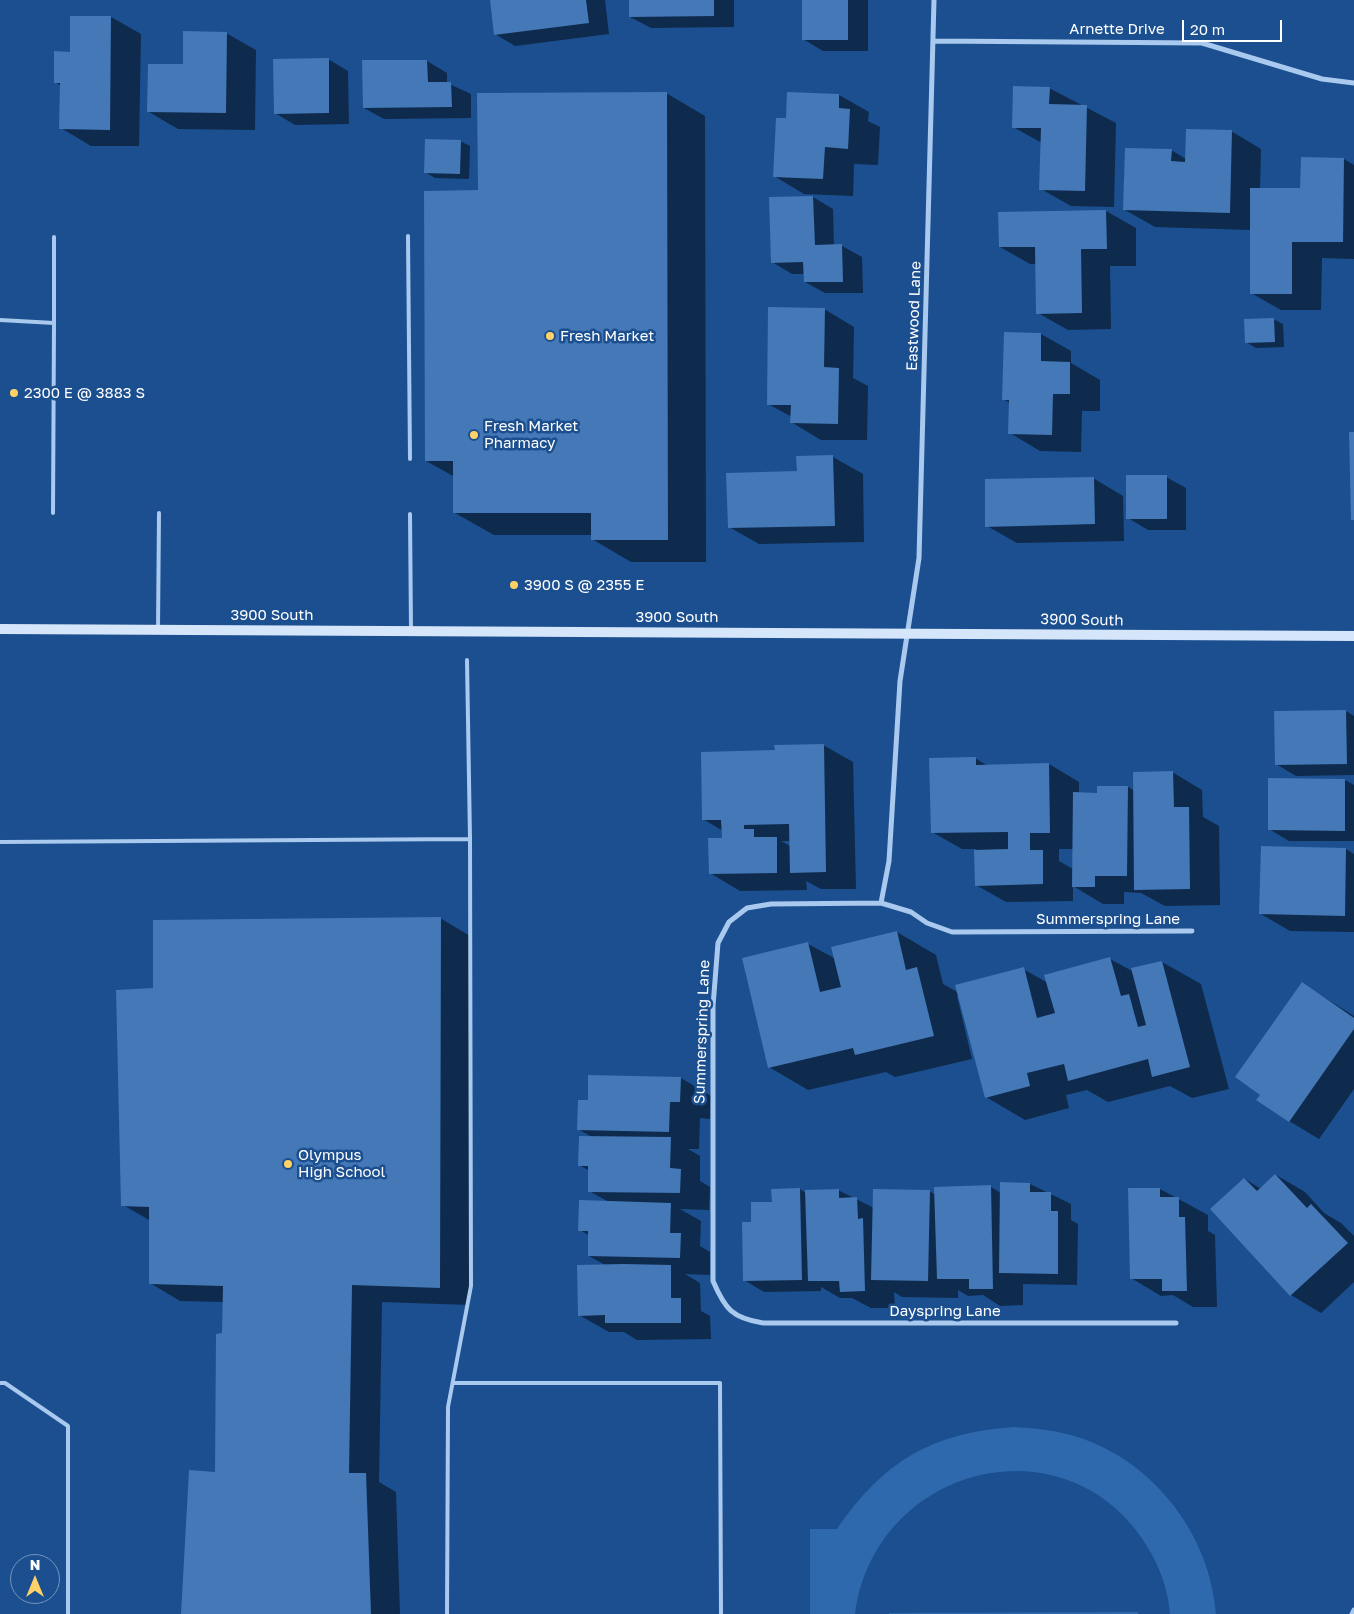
<!DOCTYPE html>
<html>
<head>
<meta charset="utf-8">
<style>
	body { margin:0 }
	#map { position:relative; width:1354px; height:1614px; overflow:hidden; background:#1b4f8f; font-family:"Golos Text",sans-serif }
	canvas { display:block }
	.north { position:absolute; left:10px; top:1554px; width:50px; height:50px; box-sizing:border-box; background:#1b4f8f; border:1px solid #7695bc; border-radius:50%; rotate:0deg; font-size:14px; font-weight:700; line-height:20px; text-align:center; color:#fff }
	.north::after { content:''; display:block; margin:auto; width:18px; height:22px; background:#ffd166; clip-path:polygon(50% 0,100% 100%,50% 72%,0 100%) }
	.scale { position:absolute; left:1182px; top:20px; width:100px; height:22px; box-sizing:border-box; border:2px solid #fff; border-top:0; padding-left:6px; font-size:15px; line-height:18px; white-space:nowrap; color:#fff; -webkit-text-stroke:4px #1b4f8f; paint-order:stroke }
</style>
</head>
<body>
<div id="map">
<canvas width="1354" height="1614"></canvas>
<div class="north">N</div>
<div class="scale">20 m</div>
</div>
<script>
const context = document.querySelector('canvas').getContext('2d');
context.lineJoin = 'round';
function fill(path, color) { context.fillStyle = color; context.fill(path, 'evenodd'); }
function trace(path, color, width, dash) { context.strokeStyle = color; context.lineWidth = width; context.lineCap = dash ? 'butt' : 'round'; context.setLineDash(dash || []); context.stroke(path); }
function write(font, color, halo, rows, align = 'center') {
  context.font = font + ' "Golos Text",sans-serif'; context.lineWidth = 5; context.setLineDash([]); context.textBaseline = 'middle'; context.strokeStyle = halo; context.fillStyle = color; for (const [text, x, y, turn = 0] of rows) {
    context.save(); context.translate(x, y); context.rotate((+turn || 0) * Math.PI / 180); context.textAlign = isNaN(turn) ? turn : align; if (halo) context.strokeText(text, 0, 0); context.fillText(text, 0, 0); context.restore();
  }
}
fill(new Path2D(`
	M1014,1427C1033,1428 1052,1430 1071,1435C1150,1457 1210,1532 1216,1614H1170C1168,1586 1157,1560 1141,1537C1057,1418 874,1470 855,1614H810V1529H837C884,1461 931,1433 1014,1427Z
	M1138,1612V1614H889V1613Z`), '#2e69ad');
fill(new Path2D(`
	M491,0H605L609,34L515,46L495,34Z
	M630,0H734V27L651,28L630,17Z
	M803,0H868V51H823L803,39Z
	M111,17L141,34L139,146H91L61,128V86L55,82L71,53Z
	M226,33L256,50L255,130L178,129L149,112L185,66Z
	M328,59L348,71L349,124L295,125L275,113Z
	M427,61L447,73V83L471,94V118L384,119L364,108Z
	M1049,88L1116,123L1114,207L1071,206L1041,189L1042,143L1013,127Z
	M666,93L705,116L706,562H631L592,539V535H494L455,513V477L426,461L479,192Z
	M788,93L839,95L869,112L868,121L880,127L878,165L854,164L853,196L804,194L774,176L787,120Z
	M1231,131L1261,149L1260,189H1302L1344,159L1354,165V259L1322,258L1321,310H1281L1251,293V230L1155,227L1125,210L1171,150L1186,159Z
	M460,141L470,146L469,179L435,178L425,172Z
	M813,197L833,209L834,246H842L862,257L863,293H825L805,282V274H792L772,262L771,198Z
	M1106,211L1136,228V266H1110L1111,329L1068,330L1038,313L1037,264H1030L1000,247Z
	M824,309L854,327L853,378L868,386L867,440H821L791,422L792,417L768,404Z
	M1273,319L1283,324L1284,347L1256,348L1246,342Z
	M1005,333L1041,334L1071,351V363L1100,380V411H1082L1081,452L1040,451L1010,433V403L1003,399Z
	M833,457L863,474L864,542L759,544L729,527Z
	M1166,477L1186,488V530H1148L1128,518Z
	M1093,478L1123,496L1124,541L1017,543L987,526Z
	M1346,711L1354,716V775L1296,776L1276,764Z
	M823,745L853,762L856,889H821L806,881L807,890L740,891L710,873L723,839V831L703,819L776,752ZM781,841H790V846Z
	M975,758L988,766L1049,764L1079,782V794H1098L1128,787L1135,791L1172,772L1202,790L1203,817L1219,826L1220,905L1165,906L1141,893L1124,892V904H1103L1073,886V901L1006,902L976,885V849H962L932,832ZM1059,849H1074L1073,869L1059,861Z
	M1269,780H1345L1354,785V841H1289L1269,829Z
	M1346,849L1354,854V932L1290,931L1261,914Z
	M440,918L470,936L469,1305L382,1302L379,1482L396,1492L400,1614H182L216,1473L224,1302L180,1301L150,1283L151,1221L123,1205L155,989Z
	M897,932L936,955L943,984L959,993L1023,969L1048,983L1110,959L1134,972L1133,969L1162,962L1201,984L1229,1089L1192,1098L1170,1086L1108,1102L1087,1090L1066,1095L1069,1108L1025,1120L986,1097L959,996H957L972,1059L895,1077L886,1072L808,1090L769,1067L808,944L836,959Z
	M1303,984L1354,1016V1089L1319,1139L1289,1121Z
	M681,1078L711,1096L710,1119L700,1118L699,1149H688L700,1156V1181L710,1187L709,1210L680,1209L701,1221L700,1246L710,1252V1275L685,1274L700,1283L701,1311L710,1316L711,1339L637,1340L624,1332H609L579,1315L607,1266L589,1256L590,1236L580,1230L609,1202L589,1191L590,1171L579,1165L592,1137L578,1129L589,1101Z
	M1276,1175L1305,1192L1324,1213L1341,1223L1354,1236V1282L1321,1313L1291,1295L1211,1209L1245,1179L1261,1189Z
	M1030,1184L1071,1204V1220L1078,1224L1077,1285L1023,1284V1305L1000,1306L983,1295L968,1296L958,1290V1298L902,1297L894,1292L895,1308H871L852,1298H840L821,1287V1291L764,1292L744,1280L753,1223L773,1203L800,1189L807,1194L838,1190L874,1208L929,1191L936,1195L991,1187L1001,1193Z
	M1160,1189L1208,1215V1231L1215,1235L1217,1307H1193L1173,1295L1161,1296L1131,1278Z`), '#0007');
fill(new Path2D(`
	M490,0H586L589,23L494,35Z
	M629,0H714V16L629,17Z
	M802,0H848V40H802Z
	M70,16H111L110,130L59,129L60,83H54V51L70,52Z
	M183,31L227,32L226,113L147,112L148,64H183Z
	M329,58V113L274,114L273,59Z
	M362,60H427L428,82H451L452,107L363,108Z
	M1013,86L1050,87L1049,104L1087,105L1085,191L1039,190L1041,128H1012Z
	M667,92L668,540H591V513H453V461H425L424,191L478,190L477,93Z
	M787,92L839,94V108L850,109L848,149L825,147L823,179L773,177L776,118H786Z
	M1186,129L1232,130L1230,213L1123,210L1125,148L1172,149L1171,161L1185,162Z
	M425,139L461,140L460,174L424,173Z
	M1301,157L1344,158L1343,242H1292V294H1250V188H1300Z
	M813,196L815,245L842,244L843,282H804L803,262L771,263L769,197Z
	M1106,210L1107,249H1081L1082,313L1036,314L1035,247H999L998,212Z
	M768,307L825,308L824,367L839,368L838,424L790,423L791,405H767Z
	M1274,318L1275,342L1245,343L1244,319Z
	M1004,332L1041,333V361L1070,362V394H1053L1052,435L1008,434L1009,400H1002Z
	M1349,432H1354V520H1351Z
	M833,455L835,526L728,528L726,473L797,471L796,456Z
	M1126,475H1167V519H1126Z
	M1094,477L1095,524L985,527V479Z
	M1346,710L1347,764L1275,765L1274,711Z
	M824,744L826,872L790,873L789,824L744,825V829H754V837H777V873L709,874L708,838H722L721,820H702L701,752L775,750L774,745Z
	M976,757V765L1049,763L1050,833H1030V850H1043V884L975,886L974,850L1008,849V832L931,833L929,758Z
	M1173,771L1174,807H1189L1190,889L1134,890L1133,772Z
	M1268,778L1345,779V831L1268,830Z
	M1097,786H1128L1127,876H1095V887H1072L1073,792L1097,793Z
	M1261,846L1346,848L1345,916L1259,914Z
	M441,917L440,1288L352,1285L349,1473H366L371,1614H181L189,1470L215,1472L216,1334L222,1333L223,1286L149,1284V1207L121,1206L116,990L153,988V920Z
	M897,931L906,970L917,967L934,1036L855,1055L853,1048L768,1068L742,958L808,942L820,992L841,987L831,947Z
	M1110,957L1121,996L1129,994L1138,1027L1146,1025L1131,968L1162,961L1190,1067L1152,1077L1148,1059L1068,1081L1064,1064L1027,1073L1030,1086L985,1098L955,985L1024,967L1037,1018L1055,1013L1044,975Z
	M1302,982L1354,1018V1029L1289,1122L1256,1100L1260,1095L1235,1077Z
	M588,1075L681,1077L680,1102H670L669,1132L577,1130L578,1100H588Z
	M579,1136L671,1137L670,1168L681,1169L680,1193L588,1192V1166H578Z
	M1275,1174L1307,1208L1311,1204L1348,1243L1290,1296L1210,1209L1244,1178L1257,1191Z
	M1000,1182L1030,1183V1192H1051V1211H1058V1274L999,1273Z
	M991,1185L993,1289H969V1279H937L934,1187Z
	M800,1188L802,1280L743,1281L742,1222H751V1202H772L771,1189Z
	M1128,1188H1160V1197H1179V1217H1185L1187,1291H1162V1279H1130Z
	M839,1189V1198L857,1197L858,1219L863,1218L865,1291L840,1292L839,1281H808L805,1190Z
	M873,1189L930,1190L928,1281L871,1280Z
	M579,1200L671,1203L670,1233H681L680,1258L588,1256V1231H578Z
	M623,1264L671,1265V1298H681V1323H605V1315L578,1316L577,1265Z`), '#4478b7');
trace(new Path2D(`
	M408,236L410,459
	M0,320L54,323V237
	M53,513L54,323
	M410,514L411,630
	M158,629L159,513
	M0,842L470,839L467,660
	M0,1383H5L68,1426V1614
	M453,1383H720L721,1614
	M447,1614L448,1407L471,1286L470,839`), '#a9c9ee', 4);
trace(new Path2D(`
	M934,41L1202,43L1322,79L1354,83
	M881,903L889,861L900,681L919,558L934,0
	M1176,1323H763C732,1318 725,1309 713,1281V1006L718,943L729,922L747,908L771,904L881,903L911,912L927,923L952,932L1192,931
	M1352,1614L1354,1610`), '#a9c9ee', 5);
trace(new Path2D(`
	M0,629L1354,636`), '#d6e6fa', 10);
for (const [x, y, r, color] of [
	[550,336,5,"#ffd166"],
	[14,393,5,"#ffd166"],
	[474,435,5,"#ffd166"],
	[514,585,5,"#ffd166"],
	[288,1164,5,"#ffd166"]
]) { const dot = new Path2D(); dot.arc(x, y, r, 0, 2 * Math.PI); context.fillStyle = color; context.fill(dot); trace(dot, '#1b4f8f', 2); }
write('15px', '#fff', '#1b4f8f', [
	["Arnette Drive",1117,29],
	["Eastwood Lane",914,316,-88],
	["3900 South",272,615],
	["3900 South",677,617],
	["3900 South",1082,620,1],
	["Summerspring Lane",1108,919],
	["Summerspring Lane",702,1032,-88],
	["Dayspring Lane",945,1311]
]);
write('15px', '#fff', '#1b4f8f', [
	["Fresh Market",560,336],
	["2300 E @ 3883 S",24,393],
	["Fresh Market",484,426],
	["Pharmacy",484,443],
	["3900 S @ 2355 E",524,585],
	["Olympus",298,1155],
	["High School",298,1172]
], 'left');
</script>
</body>
</html>
